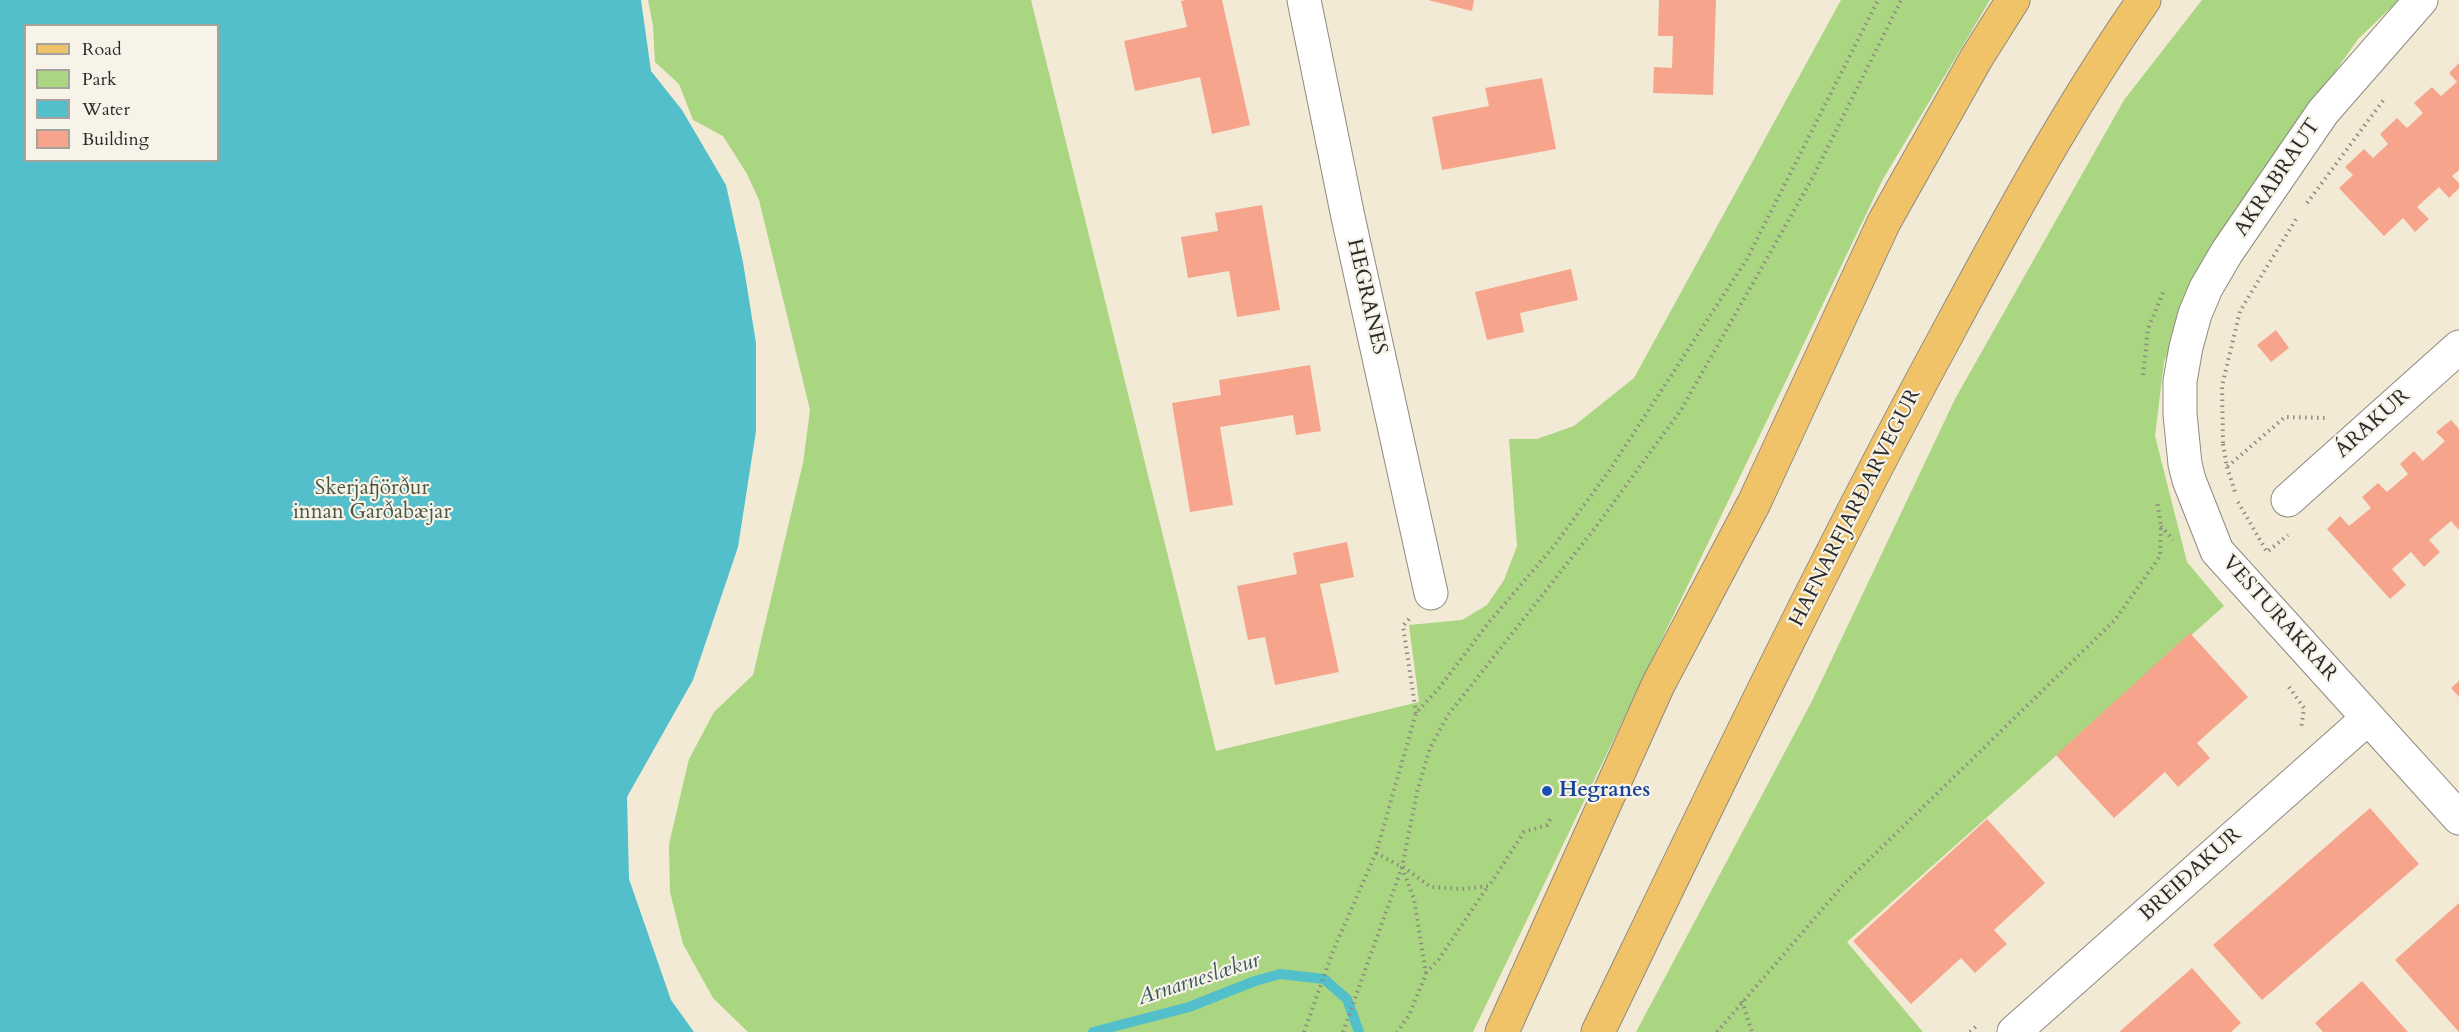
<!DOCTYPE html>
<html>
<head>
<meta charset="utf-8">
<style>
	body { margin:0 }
	#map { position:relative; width:2459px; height:1032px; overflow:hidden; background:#f2ead5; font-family:Cardo,serif }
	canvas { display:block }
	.legend { position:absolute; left:24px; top:24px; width:195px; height:138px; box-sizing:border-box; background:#f7f3e8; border:2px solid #a5a39c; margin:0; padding:8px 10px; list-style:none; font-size:18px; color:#2b2b2b }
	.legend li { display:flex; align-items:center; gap:12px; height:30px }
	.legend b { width:30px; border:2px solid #a5a39c }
</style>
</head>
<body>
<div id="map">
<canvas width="2459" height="1032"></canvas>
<ul class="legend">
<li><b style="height:8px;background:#f1c369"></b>Road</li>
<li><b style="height:16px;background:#aad581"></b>Park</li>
<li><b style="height:16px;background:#52bfcb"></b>Water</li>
<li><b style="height:16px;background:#f7a48d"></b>Building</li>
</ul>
</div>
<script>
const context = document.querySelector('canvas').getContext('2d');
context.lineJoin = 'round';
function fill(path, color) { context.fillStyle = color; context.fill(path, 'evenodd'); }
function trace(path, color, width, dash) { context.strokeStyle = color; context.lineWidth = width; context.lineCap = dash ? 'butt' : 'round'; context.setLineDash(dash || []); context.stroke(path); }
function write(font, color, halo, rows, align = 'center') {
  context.font = font + ' Cardo,serif'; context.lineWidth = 4.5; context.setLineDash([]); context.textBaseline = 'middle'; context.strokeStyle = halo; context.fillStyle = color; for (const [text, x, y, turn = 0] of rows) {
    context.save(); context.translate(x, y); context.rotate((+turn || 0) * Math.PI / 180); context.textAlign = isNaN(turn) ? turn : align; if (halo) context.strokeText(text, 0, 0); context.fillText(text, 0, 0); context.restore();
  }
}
fill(new Path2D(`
	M648,0H1031L1216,751L1419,702L1409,625L1462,620L1487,605L1504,580L1517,546L1509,439H1537L1574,426L1634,378L1841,0H1990L1883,179L1473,1032H748L713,998L683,944L670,892L669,844L689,759L714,712L753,675L803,463L810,410L759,200L747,174L723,136L693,120L679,84L655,62L653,26Z
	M2202,0H2399L2358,39L2208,254L2164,362L2155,436L2187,562L2224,606L1847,942L1923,1032H1636L1812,701L1955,399L2124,100Z`), '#aad581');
fill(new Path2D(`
	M0,0H641L651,71L682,110L726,185L743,262L756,343V431L738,547L693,680L627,797L629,879L671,1000L694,1032H0ZM26,26H218V160H26Z`), '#52bfcb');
trace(new Path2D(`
	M1093,1032L1189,1007L1255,981L1280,974L1324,979L1347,999L1359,1032`), '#52bfcb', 10);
fill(new Path2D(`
	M1186,0H1222L1250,125L1212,134L1200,77L1135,91L1124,41L1187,27L1181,1Z
	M1428,0H1474L1472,11Z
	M1659,0H1716L1713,95L1653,93L1654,67L1672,68L1673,36H1658Z
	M2459,63V170L2452,176L2459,183V188L2449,198L2439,187L2417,207L2429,219L2415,232L2403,218L2384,236L2339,188L2353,175L2345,167L2364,149L2373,158L2388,144L2380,134L2397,118L2407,128L2423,113L2414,103L2432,87L2441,96L2457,82L2449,73Z
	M1542,78L1556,149L1442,170L1432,117L1489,106L1485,88Z
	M1262,205L1280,310L1237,317L1229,271L1188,278L1181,237L1218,231L1215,213Z
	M1571,269L1578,300L1520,313L1524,332L1487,340L1475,292Z
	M2276,330L2289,348L2271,362L2257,345Z
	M1310,365L1321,431L1296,435L1293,415L1220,427L1233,505L1190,512L1172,403L1221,395L1219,380Z
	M2451,420L2459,429V530L2451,521L2429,540L2440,552L2424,567L2411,552L2392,569L2406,585L2390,599L2327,529L2340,516L2349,526L2371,508L2362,497L2378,483L2387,492L2408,474L2400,464L2414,451L2423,461L2445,441L2436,432Z
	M1347,542L1354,577L1320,584L1339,672L1275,685L1265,637L1248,640L1237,586L1297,574L1293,553Z
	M2190,633L2248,697L2197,743L2210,758L2178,787L2165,772L2114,818L2056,755Z
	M2459,681V697L2451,688Z
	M2370,808L2419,864L2262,1000L2213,945Z
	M1987,819L2045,883L1994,930L2007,944L1990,959L1975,973L1961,958L1911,1004L1853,941Z
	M2459,903V1032L2395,960Z
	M2192,968L2241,1023L2231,1032H2119Z
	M2362,981L2408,1032H2323L2315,1023Z`), '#f7a48d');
const street = new Path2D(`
	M1304,0L1348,217L1431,593
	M2421,0L2323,112L2227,252L2206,288L2195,314L2186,347L2180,381V414L2185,464L2189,480L2217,551L2459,818
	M2288,500L2459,347
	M2014,1032L2368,718`);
const primary = new Path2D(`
	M1502,1032L1658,685L1754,503L1884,222L1977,57L2013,0
	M1598,1032C1711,798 1823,562 1947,334C2008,220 2070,106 2144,0`);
trace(street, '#8e8a80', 35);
trace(primary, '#8e8a80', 35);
trace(new Path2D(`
	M2307,203L2385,98
	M2143,375L2148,329L2164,290
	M2223,443L2222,386L2240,311L2296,219
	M2223,444L2227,467L2285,417L2327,418
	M2227,467L2236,495
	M2238,502L2267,552L2288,535
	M2161,526L2173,540
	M1409,619L1403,626L1416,713
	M2289,687L2304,708L2301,729
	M1376,853L1402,867L1414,899L1426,974L1409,1015L1397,1032
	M1403,867L1431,887L1462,889L1489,886L1524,832L1547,825L1552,816
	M1426,973L1439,959L1488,886
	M1742,1001L1752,1032
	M1304,1032L1333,951L1376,853L1416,713L1439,688L1490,621L1554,546L1609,471L1747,259L1878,0
	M1343,1032L1402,867L1417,792L1430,748L1448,715L1595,528L1681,410L1813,177L1901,0
	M1717,1032L1844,884L2115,620L2160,556L2161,526L2157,501
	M1970,1032L1979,1024`), '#8e8a80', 4, [1.5, 4.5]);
trace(street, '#fff', 33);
trace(primary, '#f1c369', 33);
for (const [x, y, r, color] of [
	[1547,791,6,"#1a4fb4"]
]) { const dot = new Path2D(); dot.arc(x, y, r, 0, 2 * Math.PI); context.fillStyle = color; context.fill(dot); trace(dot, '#f7f3e8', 2); }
write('21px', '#2b2b2b', '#f7f3e8', [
	["AKRABRAUT",2278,178,-56],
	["HEGRANES",1366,297,77],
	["ÁRAKUR",2373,424,-42],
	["HAFNARFJARÐARVEGUR",1856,508,-63],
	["VESTURAKRAR",2279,619,48],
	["BREIÐAKUR",2191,875,-42]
]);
write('21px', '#4b5640', '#f7f3e8', [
	["Skerjafjörður",372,489],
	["innan Garðabæjar",372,513]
]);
write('bold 21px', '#164399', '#f7f3e8', [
	["Hegranes",1559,791]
], 'left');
write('italic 22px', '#37575b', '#f7f3e8', [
	["Arnarneslækur",1199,980,-18]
]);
</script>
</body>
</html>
